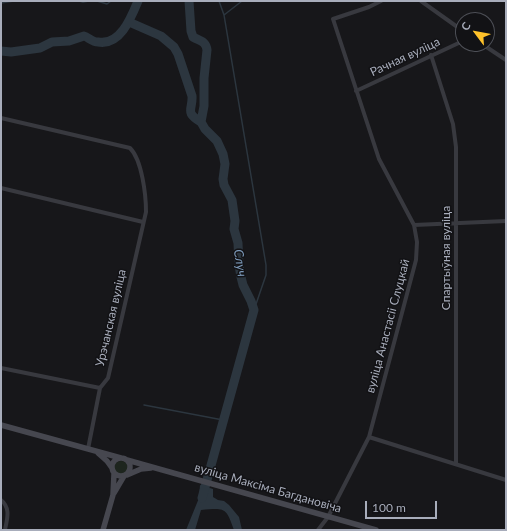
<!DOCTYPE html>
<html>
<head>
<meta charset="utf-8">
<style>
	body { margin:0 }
	#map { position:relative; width:507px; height:531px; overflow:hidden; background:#17171a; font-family:Lato,sans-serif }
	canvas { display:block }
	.frame { position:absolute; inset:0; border:2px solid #a8adbb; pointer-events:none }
	.north { position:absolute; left:455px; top:12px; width:40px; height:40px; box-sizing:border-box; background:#121215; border:1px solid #4e5057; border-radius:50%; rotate:302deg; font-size:11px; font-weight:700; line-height:16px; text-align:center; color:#a8adbb }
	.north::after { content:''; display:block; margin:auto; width:14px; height:18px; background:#ffc22a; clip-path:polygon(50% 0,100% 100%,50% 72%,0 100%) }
	.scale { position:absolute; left:365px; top:501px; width:72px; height:18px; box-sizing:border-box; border:2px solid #a8adbb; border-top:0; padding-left:5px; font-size:12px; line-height:14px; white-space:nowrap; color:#a8adbb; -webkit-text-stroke:3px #121215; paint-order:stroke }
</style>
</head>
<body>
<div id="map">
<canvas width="507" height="531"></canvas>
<div class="frame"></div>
<div class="north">С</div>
<div class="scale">100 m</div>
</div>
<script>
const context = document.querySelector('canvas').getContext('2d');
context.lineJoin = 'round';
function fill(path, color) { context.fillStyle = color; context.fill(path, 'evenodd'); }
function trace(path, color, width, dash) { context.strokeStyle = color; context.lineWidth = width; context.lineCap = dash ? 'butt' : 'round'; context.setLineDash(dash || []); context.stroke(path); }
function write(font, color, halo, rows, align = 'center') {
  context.font = font + ' Lato,sans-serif'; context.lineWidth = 3; context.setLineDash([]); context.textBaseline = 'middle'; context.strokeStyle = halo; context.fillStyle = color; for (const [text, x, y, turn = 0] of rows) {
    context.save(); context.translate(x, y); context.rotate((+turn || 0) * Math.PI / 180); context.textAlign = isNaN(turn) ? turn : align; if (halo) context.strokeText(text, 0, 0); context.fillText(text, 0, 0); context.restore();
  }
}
fill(new Path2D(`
	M114 468a7 7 0 1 1 14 0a7 7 0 1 1-14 0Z`), '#1d251e');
fill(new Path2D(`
	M200,485L213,489V497L218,500L224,501L229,505L239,517L242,530H234C226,507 225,508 201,510L195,530H186L199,498Z`), '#2c363f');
trace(new Path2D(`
	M79,1L83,2L89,1
	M97,1L107,4L111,1
	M219,1L224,15L266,265V275L254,310
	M1,3L14,1
	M224,15L242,1
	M144,405L223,420`), '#2c363f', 1.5);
trace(new Path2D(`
	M189,1L191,31L193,37C200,41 206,41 207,50L204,78V106L201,122L205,129L217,141L223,154L225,164L223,179L224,185L232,200L235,221L234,229L238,243L239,265L241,277L243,285L251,301L254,310L202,498
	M129,22L161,36L174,47L178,54L192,96C193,110 184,112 201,122
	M1,51L11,52L40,48L52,42L69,41L84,36C88,37 92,42 98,42C120,46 131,18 138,1`), '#2c363f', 9);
trace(new Path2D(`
	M421,1L463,31
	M482,44L506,60
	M431,55L453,124L456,147V464
	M356,91L463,41
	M1,118L130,148C142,160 146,195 146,212L108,378L100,388
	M1,188L143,222
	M414,225L506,221
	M1,368L100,388
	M369,437L506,480
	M88,449L100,388
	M1,500C11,508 7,519 5,530
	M318,530L328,517L369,437L416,260L417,242L414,225L379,159L333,19L369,7L381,1`), '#38393f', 4);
trace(new Path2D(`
	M1,425L121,458
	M98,453L107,461L112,468
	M112 467a9 9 0 1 1 18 0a9 9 0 1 1-18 0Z
	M127,460L376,530
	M127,475L141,469L151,468
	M114,493L124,476
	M103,530L113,495L114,474`), '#46474f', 5.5);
write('12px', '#a8adbb', '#121215', [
	["Рачная вуліца",405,57,-25],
	["Спартыўная вуліца",446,258,-90],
	["Урэчанская вуліца",111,318,-77],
	["вуліца Анастасіі Слуцкай",388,326,-75],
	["вуліца Максіма Багдановіча",268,488,16]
]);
write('italic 13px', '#7c99b9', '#121215', [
	["Случ",240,263,81]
]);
</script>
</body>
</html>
